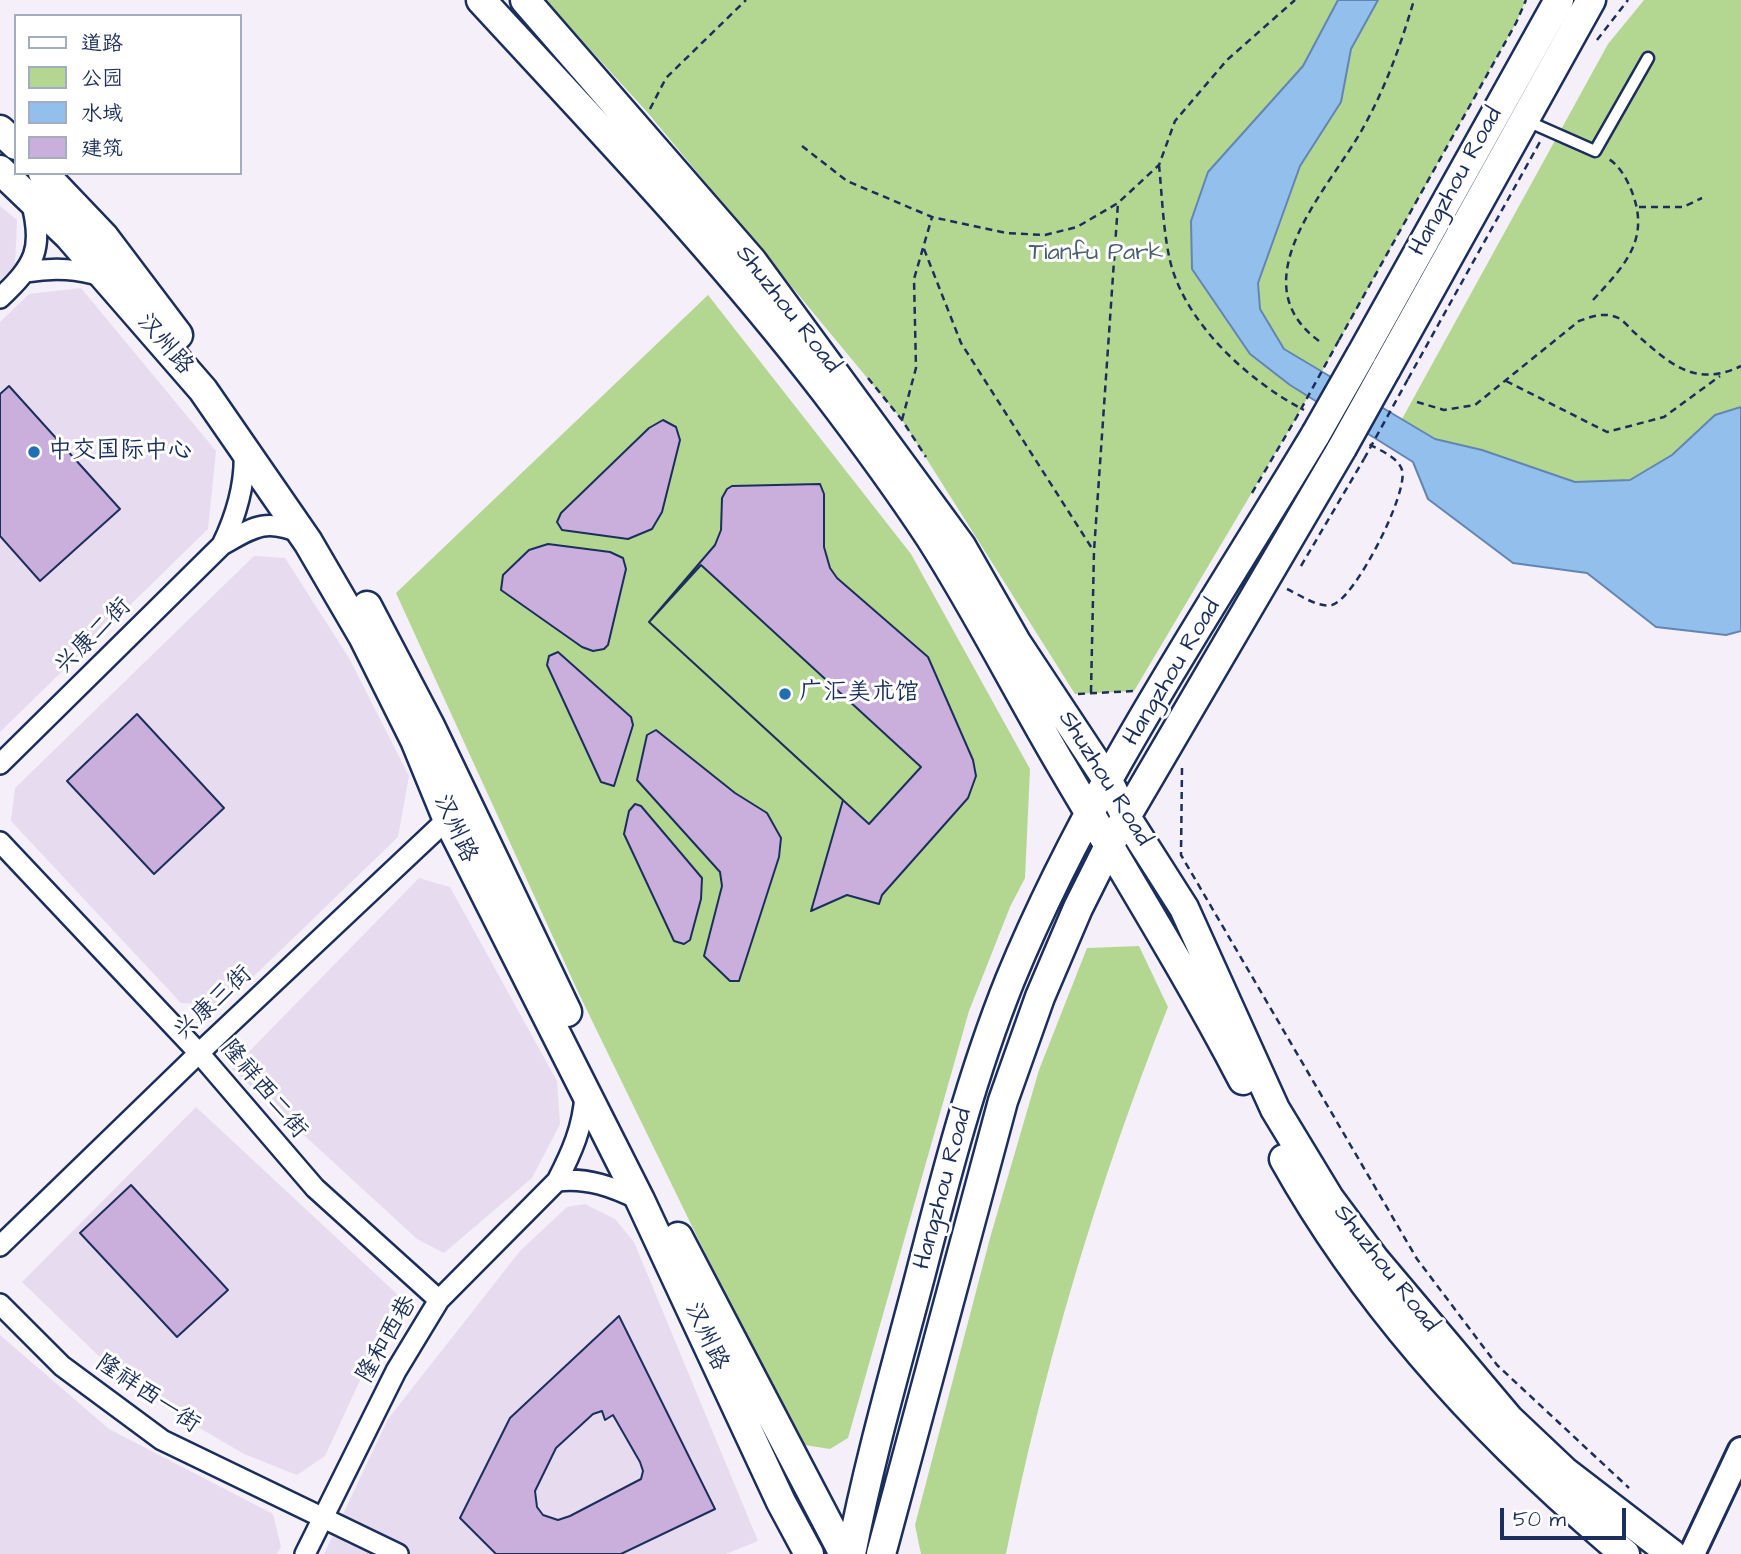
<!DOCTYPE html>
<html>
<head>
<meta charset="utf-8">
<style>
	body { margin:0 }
	#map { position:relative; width:1741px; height:1554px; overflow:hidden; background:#f4eff8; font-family:"Architects Daughter","LXGW WenKai TC",sans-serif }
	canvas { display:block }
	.legend { position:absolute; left:14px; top:14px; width:228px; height:161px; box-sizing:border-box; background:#fff; border:2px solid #a4acbf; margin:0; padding:9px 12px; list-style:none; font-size:21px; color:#1b2f5e }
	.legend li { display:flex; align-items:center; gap:14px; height:35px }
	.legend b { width:35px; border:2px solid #a4acbf }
	.scale { position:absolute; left:1500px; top:1508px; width:126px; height:32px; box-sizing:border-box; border:4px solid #1b2f5e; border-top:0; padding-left:9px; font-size:21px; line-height:24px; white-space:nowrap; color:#1b2f5e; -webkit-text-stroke:5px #fff; paint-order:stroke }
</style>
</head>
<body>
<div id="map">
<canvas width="1741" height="1554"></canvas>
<ul class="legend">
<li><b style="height:9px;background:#fff"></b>道路</li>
<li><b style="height:19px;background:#b3d791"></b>公园</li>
<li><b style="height:19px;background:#92bfec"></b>水域</li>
<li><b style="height:19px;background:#caaedb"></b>建筑</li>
</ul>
<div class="scale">50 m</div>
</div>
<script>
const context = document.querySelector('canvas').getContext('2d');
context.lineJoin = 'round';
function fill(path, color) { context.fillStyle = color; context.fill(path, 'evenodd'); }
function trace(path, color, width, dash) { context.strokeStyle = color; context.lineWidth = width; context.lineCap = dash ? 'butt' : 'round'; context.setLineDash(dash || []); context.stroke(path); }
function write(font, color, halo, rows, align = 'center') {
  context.font = font + ' "Architects Daughter","LXGW WenKai TC",sans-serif'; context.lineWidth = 6; context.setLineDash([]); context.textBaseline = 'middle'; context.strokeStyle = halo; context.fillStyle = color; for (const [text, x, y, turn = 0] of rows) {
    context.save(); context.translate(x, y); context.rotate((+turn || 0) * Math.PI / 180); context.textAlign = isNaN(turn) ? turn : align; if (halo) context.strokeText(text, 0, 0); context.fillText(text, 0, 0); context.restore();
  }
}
fill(new Path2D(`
	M0,206L17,220L15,266L0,280Z
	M81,288L216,451L208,529L0,732V322L29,294Z
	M254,556L285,558L349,658L409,776L398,837L225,1004L181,1003L11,821L15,788Z
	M419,878L450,887L557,1081L560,1124L532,1178L444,1253L417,1239L232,1069Z
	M196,1107L399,1296L325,1456L297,1475L244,1454L133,1389L22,1282Z
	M585,1204L615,1219L634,1242L758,1541L726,1554H324L388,1419L520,1251L567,1207Z
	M0,1335L109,1429L273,1514L281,1547L277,1554H0Z`), '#e7dcef');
fill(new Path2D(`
	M545,0H1526L1516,23L1295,420L1134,691L1075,694L902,420L648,113Z
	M1644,0H1741V407L1715,415L1672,455L1629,480L1575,482L1482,450L1436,439L1402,419L1608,44Z
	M708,295L911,554L1030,769L1025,878L1010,907L969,1011L848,1438L830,1449L798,1444L579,994L396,593Z
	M1139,946L1168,1007C1098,1183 1043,1368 1006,1554H921L915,1525L990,1238L1039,1070L1087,948Z`), '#b3d791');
const water = new Path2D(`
	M1338,0H1378L1351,49L1341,102L1300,166L1258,283L1260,309L1284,349L1435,439L1482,450L1575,482L1630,480L1672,455L1715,415L1741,407V631L1726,635L1656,627L1587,573L1513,563L1428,499L1413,462L1290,385L1250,354L1192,269L1191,221L1208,172L1303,66Z`);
fill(water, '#92bfec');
trace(water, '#6285b3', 2);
const building = new Path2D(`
	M9,386L120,509L40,581L0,536V394Z
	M663,420L676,427L680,440L662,512L652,529L628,539L562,530L557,522L561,513L649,428Z
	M820,484L824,494V547L830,568L837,578L928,657L973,760L976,776L968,798L882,895L879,904L847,895L811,911L843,800L649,622L715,545L721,530L722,498L727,489L732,486Z
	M548,544L610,552L623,558L626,569L608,645L604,649L593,651L582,647L501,590L503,575L529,550Z
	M701,565L921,767L869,824L649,622Z
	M558,652L631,717L633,725L614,786L601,782L547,665L549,656Z
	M137,714L224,808L154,874L67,781Z
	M656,730L735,793L767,813L781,838L779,857L739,981H730L704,956L722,886L720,872L637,780L647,735Z
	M635,804L641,806L702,878L701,899L690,940L684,944L674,941L624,834L629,811Z
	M131,1185L228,1290L177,1337L80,1233Z
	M619,1316L715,1509L621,1554H496L460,1518L510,1418ZM602,1411L605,1420L613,1415L640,1462L643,1471L641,1479L570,1516L558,1520L543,1515L537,1507L535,1491L556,1448L593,1414Z`);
fill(building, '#caaedb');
trace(building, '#1b2f5e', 2);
const service = new Path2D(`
	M1527,121L1595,151L1648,58`);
const minor = new Path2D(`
	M27,272C56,267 77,269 105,277
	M0,298C35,265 44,249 31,201
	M222,545C236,516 246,482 244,449
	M0,764L222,545C254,527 265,518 301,533
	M0,842L199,1053L315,1188L439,1300
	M585,1095C583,1127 572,1152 557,1181C587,1177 613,1187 640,1200
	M0,1246L199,1053L455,812
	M0,1304L62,1366L162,1440L398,1554
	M305,1554L396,1371L439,1300L557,1181`);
const tertiary = new Path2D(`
	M1692,1554L1741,1450`);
const secondary = new Path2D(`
	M481,0C598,127 719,253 825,391C861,438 897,487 930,537C978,612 1018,692 1063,768C1124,872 1187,973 1243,1080
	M525,0L752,261L961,546L1016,642L1108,781L1126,817L1184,908L1275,1109L1329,1198L1375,1260L1509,1419L1564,1471L1672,1554
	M0,130L16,145
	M0,170L69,236L203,390L308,542L364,638L415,740L447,818L640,1200L781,1502L809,1554
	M43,173L104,237L178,335
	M1361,355L1559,0
	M1386,369L1591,0
	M367,606L430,726L567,1012
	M1284,1159C1369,1311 1492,1443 1625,1554
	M678,1237L844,1554
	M851,1554C869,1461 895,1371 919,1280C945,1179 971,1077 1010,980C1089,788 1209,612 1316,434
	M881,1554L1003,1101L1040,997L1078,908L1110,844L1342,448`);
trace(service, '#1b2f5e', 15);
trace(minor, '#1b2f5e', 24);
trace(tertiary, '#1b2f5e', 30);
trace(secondary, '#1b2f5e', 33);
trace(new Path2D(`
	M1597,40L1628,0
	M650,109L666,78L746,0
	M802,146L847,181L932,217L1006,233L1045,235L1077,227L1118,203L1159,165L1175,121L1227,60L1295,0
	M1159,165C1162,195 1163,227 1169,256C1182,321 1248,381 1304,410
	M1639,207H1683L1702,198
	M924,249L961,343L1093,550
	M1593,300C1626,264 1652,238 1630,187C1625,176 1618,164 1607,158
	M1339,340L1516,23L1526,0
	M1319,341C1237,281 1330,188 1363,128C1386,87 1401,44 1414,0
	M868,378L902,420L926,457
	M1408,379L1541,140
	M1506,381L1607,432L1664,417L1720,376
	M1417,402L1444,410L1475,405L1579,321C1590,317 1603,312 1616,317C1623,319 1630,329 1636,334C1670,364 1695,388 1741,366
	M902,420L916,368L914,279L932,217
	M1252,493L1295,420
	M1301,566L1364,459
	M1287,589C1300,595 1318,608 1332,605C1355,599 1409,492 1402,470C1398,457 1379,450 1369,444
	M1091,692L1094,551L1118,203
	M1078,694L1134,691
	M1182,768L1181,855L1417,1259L1497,1365L1629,1488`), '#1b2f5e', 2.5, [7, 5]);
trace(service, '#fff', 10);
trace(minor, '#fff', 19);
trace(tertiary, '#fff', 24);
trace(secondary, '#fff', 28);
const secondaryBridge = new Path2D(`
	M1316,434L1361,355
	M1342,448L1386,369`);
trace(secondaryBridge, '#1b2f5e', 33, []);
trace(new Path2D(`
	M1295,420L1339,340
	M1364,459L1408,379`), '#1b2f5e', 2.5, [7, 5]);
trace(secondaryBridge, '#fff', 28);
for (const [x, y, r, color] of [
	[34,452,7,"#1f6fb2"],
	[785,694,7,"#1f6fb2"]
]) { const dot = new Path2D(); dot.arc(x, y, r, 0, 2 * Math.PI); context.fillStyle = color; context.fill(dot); trace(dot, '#fff', 2.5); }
write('24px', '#1b2f5e', '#fff', [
	["Hangzhou Road",1457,182,-61],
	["Shuzhou Road",787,310,52],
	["汉州路",164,345,49],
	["兴康二街",94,637,-45],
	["Hangzhou Road",1173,673,-59],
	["Shuzhou Road",1104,779,58],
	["汉州路",454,829,65],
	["兴康三街",214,1004,-43],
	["隆祥西二街",263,1090,50],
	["Hangzhou Road",944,1189,-75],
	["Shuzhou Road",1385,1269,52],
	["汉州路",705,1337,65],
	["隆和西巷",388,1340,-60],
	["隆祥西一街",147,1395,34]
]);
write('24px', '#49616d', '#fff', [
	["Tianfu Park",1096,254]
]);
write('24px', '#1b2f5e', '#fff', [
	["中交国际中心",48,452],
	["广汇美术馆",799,694]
], 'left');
</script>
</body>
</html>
